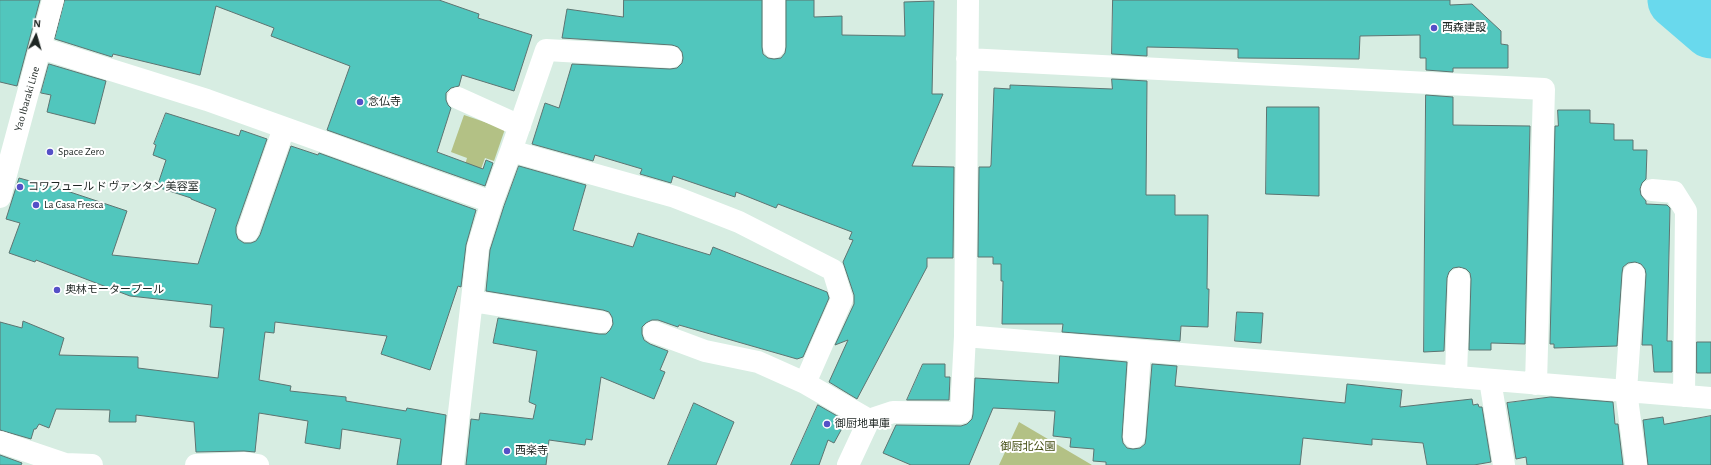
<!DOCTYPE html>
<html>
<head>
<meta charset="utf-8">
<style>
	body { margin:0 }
	#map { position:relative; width:1711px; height:465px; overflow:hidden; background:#d7ede2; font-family:"Alegreya Sans",sans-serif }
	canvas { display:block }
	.north { position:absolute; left:16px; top:16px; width:40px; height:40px; -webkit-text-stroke:3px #fff; paint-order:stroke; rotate:5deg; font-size:11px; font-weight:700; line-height:16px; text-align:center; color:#1e2623 }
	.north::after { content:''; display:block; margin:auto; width:14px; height:18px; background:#1e2623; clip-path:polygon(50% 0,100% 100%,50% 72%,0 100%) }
</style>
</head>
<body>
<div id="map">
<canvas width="1711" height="465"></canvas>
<div class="north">N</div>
</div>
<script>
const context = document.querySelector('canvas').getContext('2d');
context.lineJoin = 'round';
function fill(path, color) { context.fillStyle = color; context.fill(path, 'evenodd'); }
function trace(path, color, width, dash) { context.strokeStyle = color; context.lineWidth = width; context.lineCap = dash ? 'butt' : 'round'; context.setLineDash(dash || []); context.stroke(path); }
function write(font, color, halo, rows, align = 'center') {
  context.font = font + ' "Alegreya Sans","Noto Sans JP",sans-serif'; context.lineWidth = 4; context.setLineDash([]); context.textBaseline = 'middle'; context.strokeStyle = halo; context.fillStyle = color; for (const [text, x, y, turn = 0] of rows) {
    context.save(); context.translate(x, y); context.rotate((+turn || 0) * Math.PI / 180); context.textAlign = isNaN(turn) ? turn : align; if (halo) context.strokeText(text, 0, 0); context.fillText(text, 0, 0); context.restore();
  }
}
fill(new Path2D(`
	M464,115L505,129L494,161L485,158L477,180L462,175L467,158L451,152Z
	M1019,422L1092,465H999Z`), '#b3c185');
trace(new Path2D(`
	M1676,0L1711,30`), '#69d9ed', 57);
const building = new Path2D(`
	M0,0H40L17,86L0,82Z
	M65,0H439L479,14L478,18L532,35L514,91L462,75L459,86L451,88L446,93V100L448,105L451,108L437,152L483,169L486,160L493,163L485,186L327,130L350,66L271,36L274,28L216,6L200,75L113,54L112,57L55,39Z
	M624,0H762V47L763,54L768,58L774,59L781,58L785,53L786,47V0H814V17L842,16V35L905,36L904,2L934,1L932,94H943L912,166L954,167L953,258H927V267L857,399L829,382L848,340L835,345L854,304V295L843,262L853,240L849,239L852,232L778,204L776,208L736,192L735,197L673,176L671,183L640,174L642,169L595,155L593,161L532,144L545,103L559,108L572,64L670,69L677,68L682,63L683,58L682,52L678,47L672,45L562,38L567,9L623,17Z
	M1113,0H1450V5L1472,4L1501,31V44L1508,45V68H1453V72L1426,70V58H1420V35L1360,36L1359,59L1238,58V49L1195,48L1147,47V56L1112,54Z
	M49,64L106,81L95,124L47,112L51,95L41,93Z
	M1112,79L1147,81L1146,195H1175V215H1208L1207,289H1209L1208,327L1181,326L1180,341L1062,332L1063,324H1002L1003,281H1001V264H993V257H978L979,167H990L991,165L994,88L1010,89V85L1112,89Z
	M1426,95L1453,97V125L1530,126L1525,344L1491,343V350H1469L1471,279L1470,273L1466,269L1459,267L1453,268L1449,272L1447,278L1444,351L1424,352Z
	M1267,107H1319V196L1266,194Z
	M1558,110H1590V123L1614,124V140H1633V150H1647L1646,179L1642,183L1640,189L1641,195L1646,201V204L1667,205L1670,208L1667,341H1672V372H1654L1652,345H1642L1646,274L1645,269L1641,264L1635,262L1628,263L1623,267L1622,273L1617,346L1554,348V344H1550L1555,126H1558Z
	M166,113L239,136L241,130L267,139L236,227V233L238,239L244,243H251L256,241L260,235L291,146L318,155L319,153L476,210L466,245L461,287L458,286L430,370L381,354L387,336L275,322L274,333L265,332L259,380L291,386L290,391L346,397V401L406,411L407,408L446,415L441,465H397L401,439L342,429L340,449L305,443L308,421L259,413L255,452L244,451L196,452L194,422L136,415V422H109L110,410L56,409L49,428L39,424L36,429H34L31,439L0,430V322L22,328L23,321L64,338L59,355L138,357V368L218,378L224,328L210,327L212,305L130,296L36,260L35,262L9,253L20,223L6,219L19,178L70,192L127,211L112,255L198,264L216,209L191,199V198L157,187L166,160L153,155L156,145L154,144Z
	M519,166L586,185L573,230L633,247L638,233L710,255L713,247L827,292L829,298L803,357L797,359L679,325L678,327L658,320H652L646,323L642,327V334L644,340L650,344L668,351L660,370L665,372L654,399L601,377L592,440L586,439L585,445L549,440L546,465H466L471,419L479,420L480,413L533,419L536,405L529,402L537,351L493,343L498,318L599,334H606L610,330L613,324L612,317L609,312L603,310L486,291L490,250L504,206Z
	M1237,312L1263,313L1261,343L1235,341Z
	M1697,342H1711V373H1697Z
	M1060,356L1127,362L1122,437L1123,443L1127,448L1133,449L1140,448L1145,444L1146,438L1152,364L1177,366L1175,386L1345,403L1347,384L1402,390L1400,407L1472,399L1473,405L1478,404L1479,407H1482L1491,462L1474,465H1427L1423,443L1372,439V445L1303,438L1300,465H1106V462L1093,461L1094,449L1070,447L1071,438L1053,436L1055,411L993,408L969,465H911L883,453L896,425L961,426L967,424L972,419L973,414L975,378L1058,383Z
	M923,364H945V377H950L949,400H907Z
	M1551,397L1613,402L1615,424H1618L1623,465H1527L1526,457L1516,459L1507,403Z
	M694,403L734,422L716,465H668Z
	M818,405L846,421L834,443L828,440L819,465H791Z
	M1711,416V465H1648L1643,420L1663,417L1664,424Z
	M0,455L22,463L21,465H0Z`);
fill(building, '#51c6bd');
trace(building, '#5d7471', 1);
trace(new Path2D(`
	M774,47V0
	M41,48L207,100L492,202L511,151L675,197L739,222L833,270L842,299L805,383L869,420
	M967,59L1544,89L1536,384
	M458,98L520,126
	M511,151L546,50L671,57
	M1652,190L1674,192L1686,211L1684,396
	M248,231L284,128
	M1634,274L1626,391L1636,465
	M472,301L601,322
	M654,332L705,351L758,362L805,383
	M965,336L1711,398
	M1456,377L1459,279
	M1490,380L1504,465
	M1134,437L1140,351
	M0,442L65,464L92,465
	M196,465L245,463L258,465
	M453,465L478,247L492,202
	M848,465L869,420L893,412L961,413L965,336L968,0`), '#fff', 22);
trace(new Path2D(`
	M0,197L53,0`), '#fff', 22);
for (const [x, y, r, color] of [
	[1434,28,4,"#5550c7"],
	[360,102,4,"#5550c7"],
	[50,152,4,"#5550c7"],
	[20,187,4,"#5550c7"],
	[36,205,4,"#5550c7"],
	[57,290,4,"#5550c7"],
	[827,424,4,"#5550c7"],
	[507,451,4,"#5550c7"]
]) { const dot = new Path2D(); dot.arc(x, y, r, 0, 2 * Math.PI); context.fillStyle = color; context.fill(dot); trace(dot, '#fff', 1.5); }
write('11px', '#1e2623', '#fff', [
	["西森建設",1442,28],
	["念仏寺",368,102],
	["Space Zero",58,152],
	["コワフュール ド ヴァンタン 美容室",28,187],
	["La Casa Fresca",44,205],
	["奥林モータープール",65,290],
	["御厨地車庫",835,424],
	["西楽寺",515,451]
], 'left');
write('11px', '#1e2623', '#fff', [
	["Yao Ibaraki Line",27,99,-74]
]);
write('11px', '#3f490d', '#fff', [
	["御厨北公園",1028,447]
]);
</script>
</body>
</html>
